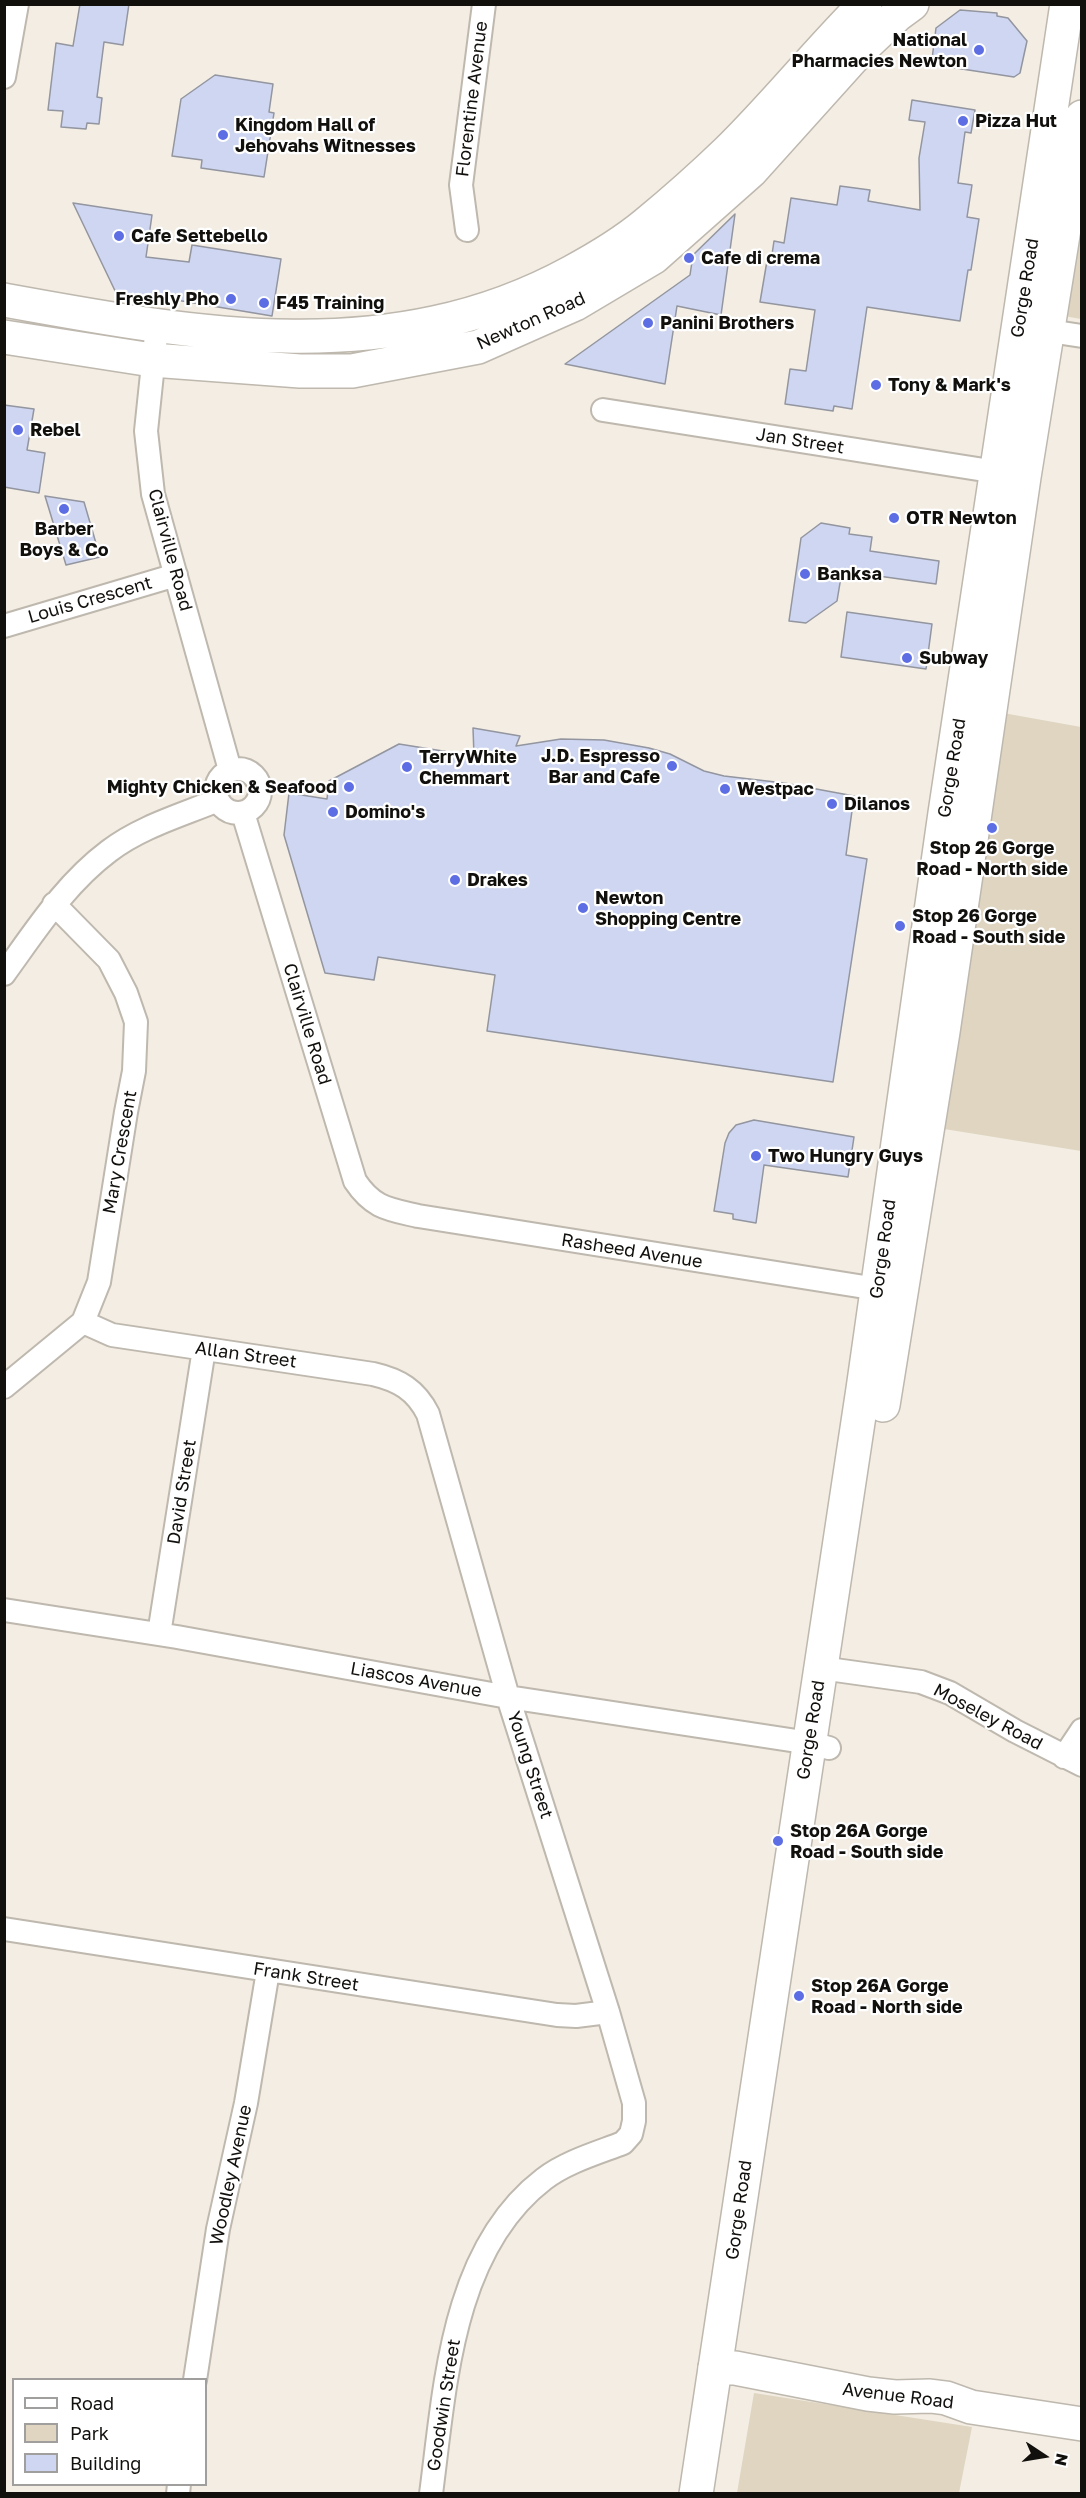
<!DOCTYPE html>
<html>
<head>
<meta charset="utf-8">
<style>
	body { margin:0 }
	#map { position:relative; width:1086px; height:2498px; overflow:hidden; background:#f3ede3; font-family:"Golos Text",sans-serif }
	canvas { display:block }
	.frame { position:absolute; inset:0; border:6px solid #12100d; pointer-events:none }
	.legend { position:absolute; left:12px; top:2378px; width:195px; height:108px; box-sizing:border-box; background:#fff; border:2px solid #a09f9e; margin:0; padding:8px 10px; list-style:none; font-size:18px; color:#12100d }
	.legend li { display:flex; align-items:center; gap:12px; height:30px }
	.legend b { width:30px; border:2px solid #a09f9e }
	.north { position:absolute; left:1014px; top:2426px; width:60px; height:60px; -webkit-text-stroke:4px #fff; paint-order:stroke; rotate:102deg; font-size:16px; font-weight:700; line-height:24px; text-align:center; color:#12100d }
	.north::after { content:''; display:block; margin:auto; width:21px; height:27px; background:#12100d; clip-path:polygon(50% 0,100% 100%,50% 72%,0 100%) }
</style>
</head>
<body>
<div id="map">
<canvas width="1086" height="2498"></canvas>
<div class="frame"></div>
<ul class="legend">
<li><b style="height:8px;background:#fff"></b>Road</li>
<li><b style="height:16px;background:#dfd5c1"></b>Park</li>
<li><b style="height:16px;background:#ced6f2"></b>Building</li>
</ul>
<div class="north">N</div>
</div>
<script>
const context = document.querySelector('canvas').getContext('2d');
context.lineJoin = 'round';
function fill(path, color) { context.fillStyle = color; context.fill(path, 'evenodd'); }
function trace(path, color, width, dash) { context.strokeStyle = color; context.lineWidth = width; context.lineCap = dash ? 'butt' : 'round'; context.setLineDash(dash || []); context.stroke(path); }
function write(font, color, halo, rows, align = 'center') {
  context.font = font + ' "Golos Text",sans-serif'; context.lineWidth = 4.5; context.setLineDash([]); context.textBaseline = 'middle'; context.strokeStyle = halo; context.fillStyle = color; for (const [text, x, y, turn = 0] of rows) {
    context.save(); context.translate(x, y); context.rotate((+turn || 0) * Math.PI / 180); context.textAlign = isNaN(turn) ? turn : align; if (halo) context.strokeText(text, 0, 0); context.fillText(text, 0, 0); context.restore();
  }
}
fill(new Path2D(`
	M1081,188V319L1064,316Z
	M1003,713L1081,727V1151L938,1128Z
	M754,2393L972,2427L959,2493H737Z`), '#dfd5c1');
const building = new Path2D(`
	M80,4H129L123,45L104,42L97,97L102,98L99,124L87,123L86,129L61,127L63,111L48,110L56,43L73,46Z
	M960,10L997,13V16L1008,18L1027,41L1020,73L1014,77L936,65L932,59L936,28Z
	M215,75L273,84L269,112L274,113L264,177L201,168L202,160L172,156L181,99Z
	M912,100L975,110L971,133L965,132L958,183L972,185L967,217L979,219L971,270H968L960,321L867,307L852,409L834,406L833,411L785,404L790,369L806,371L815,310L760,302L767,261H771L774,241L784,243L791,198L837,205L840,186L870,190L868,201L920,210L919,158L925,122L909,120Z
	M73,203L152,215L146,257L189,262L192,245L281,259L272,316L170,299L169,301L118,297Z
	M735,214L721,315L677,306L665,384L565,364L690,275L693,255Z
	M4,405L34,409L27,450L45,453L39,493L4,487Z
	M45,496L84,502L100,557L66,565Z
	M821,523L850,528L849,534L872,537L870,551L939,561L936,584L842,571L837,601L806,623L789,621L801,538Z
	M847,612L932,624L926,669L841,657Z
	M473,728L520,736L516,746L561,739L604,740L649,748L670,754L704,771L724,776L784,783L854,796L846,855L867,859L833,1082L487,1031L495,975L378,957L374,980L325,973L284,835L289,793L327,799L329,781L399,744L474,756Z
	M754,1120L854,1137L848,1177L764,1165L756,1223L733,1219V1214L714,1211L725,1143L729,1133L736,1125Z`);
fill(building, '#ced6f2');
trace(building, '#93959f', 1.5);
const street = new Path2D(`
	M4,77L17,4
	M467,230L461,185L484,4
	M157,326L146,431L153,494L230,770
	M1036,329L1082,336
	M603,410L997,472
	M4,626L176,575
	M216 791a22 22 0 1 1 44 0a22 22 0 1 1-44 0Z
	M243,813L355,1181C373,1208 388,1209 418,1216L890,1291
	M4,974C36,930 65,884 109,851C140,827 182,815 218,800
	M83,1322L112,1335L373,1374C399,1380 416,1390 428,1414L508,1697L608,2012L634,2103V2121L631,2134L623,2143C597,2153 566,2162 544,2179C451,2250 445,2388 431,2494
	M4,1387L83,1322L99,1282L126,1112L134,1071L136,1022L126,993L109,960L54,904
	M4,1610L177,1637L508,1697L810,1743L829,1748
	M159,1634L204,1349
	M821,1668L921,1682L950,1693L1015,1731L1082,1765
	M1064,1757L1082,1730
	M4,1929L557,2015L576,2016L608,2012
	M195,2380L218,2229L246,2103L268,1971
	M178,2494L179,2484`);
const secondary = new Path2D(`
	M4,300C196,335 391,371 572,272C598,258 623,243 646,224C674,201 701,177 727,152C775,105 817,52 865,4
	M4,337L152,360L300,371H352L478,347L575,304L654,257L751,171L859,51L897,15L912,4
	M715,2368H735L868,2394L895,2397L930,2396L946,2398L971,2407L1082,2424`);
const primary = new Path2D(`
	M883,1405L943,1032L1024,477L1082,117
	M696,2494L863,1389L945,813L1067,4`);
trace(street, '#beb8ae', 26);
trace(secondary, '#beb8ae', 36);
trace(primary, '#beb8ae', 36);
trace(street, '#fff', 22);
trace(secondary, '#fff', 33);
trace(primary, '#fff', 33);
for (const [x, y, r, color] of [
	[979,50,6,"#5d6de4"],
	[963,121,6,"#5d6de4"],
	[223,135,6,"#5d6de4"],
	[119,236,6,"#5d6de4"],
	[689,258,6,"#5d6de4"],
	[231,299,6,"#5d6de4"],
	[264,303,6,"#5d6de4"],
	[648,323,6,"#5d6de4"],
	[876,385,6,"#5d6de4"],
	[18,430,6,"#5d6de4"],
	[64,509,6,"#5d6de4"],
	[894,518,6,"#5d6de4"],
	[805,574,6,"#5d6de4"],
	[907,658,6,"#5d6de4"],
	[672,766,6,"#5d6de4"],
	[407,767,6,"#5d6de4"],
	[349,787,6,"#5d6de4"],
	[725,789,6,"#5d6de4"],
	[832,804,6,"#5d6de4"],
	[333,812,6,"#5d6de4"],
	[992,828,6,"#5d6de4"],
	[455,880,6,"#5d6de4"],
	[583,908,6,"#5d6de4"],
	[900,926,6,"#5d6de4"],
	[756,1156,6,"#5d6de4"],
	[778,1841,6,"#5d6de4"],
	[799,1996,6,"#5d6de4"]
]) { const dot = new Path2D(); dot.arc(x, y, r, 0, 2 * Math.PI); context.fillStyle = color; context.fill(dot); trace(dot, '#fff', 2); }
write('bold 18px', '#12100d', '#fff', [
	["National",967,40,"right"],
	["Pharmacies Newton",967,61,"right"],
	["Pizza Hut",975,121],
	["Kingdom Hall of",235,125],
	["Jehovahs Witnesses",235,146],
	["Cafe Settebello",131,236],
	["Cafe di crema",701,258],
	["Freshly Pho",219,299,"right"],
	["F45 Training",276,303],
	["Panini Brothers",660,323],
	["Tony & Mark's",888,385],
	["Rebel",30,430],
	["OTR Newton",906,518],
	["Barber",64,529,"center"],
	["Boys & Co",64,550,"center"],
	["Banksa",817,574],
	["Subway",919,658],
	["J.D. Espresso",660,756,"right"],
	["Bar and Cafe",660,777,"right"],
	["TerryWhite",419,757],
	["Chemmart",419,778],
	["Mighty Chicken & Seafood",337,787,"right"],
	["Westpac",737,789],
	["Dilanos",844,804],
	["Domino's",345,812],
	["Stop 26 Gorge",992,848,"center"],
	["Road - North side",992,869,"center"],
	["Drakes",467,880],
	["Newton",595,898],
	["Shopping Centre",595,919],
	["Stop 26 Gorge",912,916],
	["Road - South side",912,937],
	["Two Hungry Guys",768,1156],
	["Stop 26A Gorge",790,1831],
	["Road - South side",790,1852],
	["Stop 26A Gorge",811,1986],
	["Road - North side",811,2007]
], 'left');
write('18px', '#12100d', '#fff', [
	["Florentine Avenue",472,99,-83],
	["Gorge Road",1025,288,-81],
	["Newton Road",531,321,-24],
	["Jan Street",800,441,9],
	["Clairville Road",170,550,75],
	["Louis Crescent",90,600,-16],
	["Gorge Road",952,768,-81],
	["Clairville Road",307,1024,73],
	["Mary Crescent",120,1152,-80],
	["Gorge Road",883,1249,-82],
	["Rasheed Avenue",632,1251,9],
	["Allan Street",246,1355,8],
	["David Street",182,1492,-81],
	["Liascos Avenue",416,1680,10],
	["Moseley Road",988,1717,28],
	["Gorge Road",811,1730,-81],
	["Young Street",530,1765,72],
	["Frank Street",306,1977,9],
	["Woodley Avenue",231,2175,-78],
	["Gorge Road",739,2210,-82],
	["Avenue Road",898,2396,7],
	["Goodwin Street",444,2405,-81]
]);
</script>
</body>
</html>
